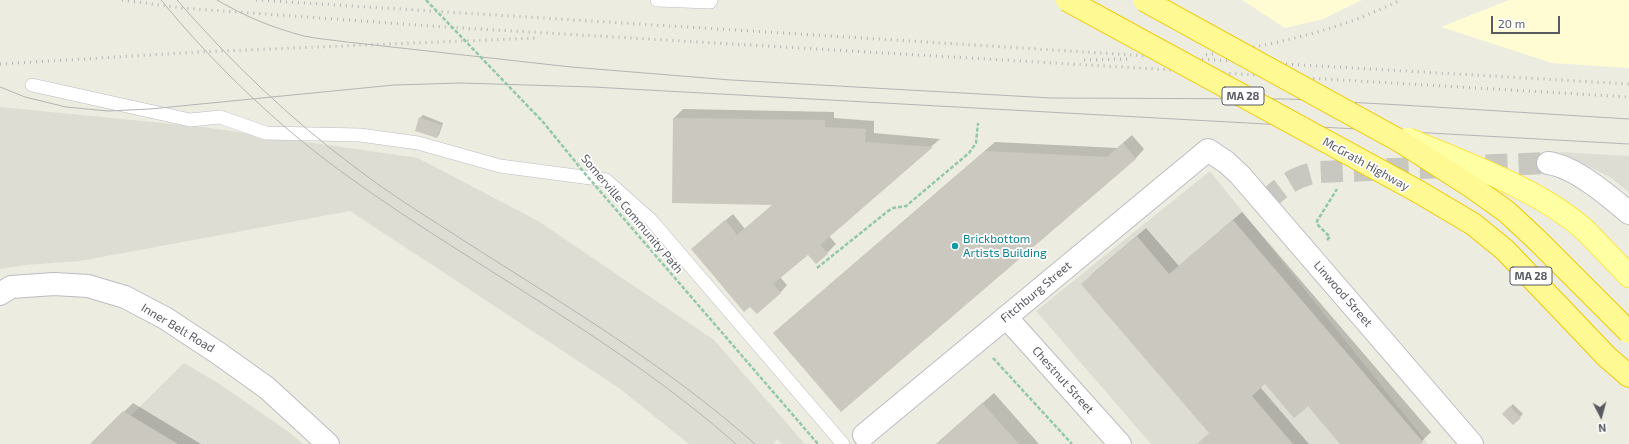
<!DOCTYPE html>
<html>
<head>
<meta charset="utf-8">
<style>
	body { margin:0 }
	#map { position:relative; width:1629px; height:444px; overflow:hidden; background:#edece0; font-family:"Exo 2",sans-serif }
	canvas { display:block }
	.north { position:absolute; left:1581px; top:396px; width:40px; height:40px; -webkit-text-stroke:3px #fff; paint-order:stroke; rotate:174deg; font-size:11px; font-weight:700; line-height:16px; text-align:center; color:#595b62 }
	.north::after { content:''; display:block; margin:auto; width:14px; height:18px; background:#595b62; clip-path:polygon(50% 0,100% 100%,50% 72%,0 100%) }
	.scale { position:absolute; left:1491px; top:16px; width:69px; height:18px; box-sizing:border-box; border:2px solid #595b62; border-top:0; padding-left:5px; font-size:12px; line-height:14px; white-space:nowrap; color:#595b62; -webkit-text-stroke:3px #fff; paint-order:stroke }
</style>
</head>
<body>
<div id="map">
<canvas width="1629" height="444"></canvas>
<div class="north">N</div>
<div class="scale">20 m</div>
</div>
<script>
const context = document.querySelector('canvas').getContext('2d');
context.lineJoin = 'round';
function fill(path, color) { context.fillStyle = color; context.fill(path, 'evenodd'); }
function trace(path, color, width, dash) { context.strokeStyle = color; context.lineWidth = width; context.lineCap = dash ? 'butt' : 'round'; context.setLineDash(dash || []); context.stroke(path); }
function write(font, color, halo, rows, align = 'center') {
  context.font = font + ' "Exo 2",sans-serif'; context.lineWidth = 3.5; context.setLineDash([]); context.textBaseline = 'middle'; context.strokeStyle = halo; context.fillStyle = color; for (const [text, x, y, turn = 0] of rows) {
    context.save(); context.translate(x, y); context.rotate((+turn || 0) * Math.PI / 180); context.textAlign = isNaN(turn) ? turn : align; if (halo) context.strokeText(text, 0, 0); context.fillText(text, 0, 0); context.restore();
  }
}
fill(new Path2D(`
	M1242,0H1362L1323,19L1285,28Z
	M1509,0H1629V68L1552,63L1441,27Z`), '#fffcd3');
fill(new Path2D(`
	M0,107L203,127L418,158L538,221L714,340L805,444H782L777,439L773,444H689L619,388L350,211L80,261L25,265L0,269Z
	M1560,152L1629,156V192L1610,177Z
	M1210,171L1428,444H1151L1036,311Z
	M184,363L218,383L289,432L303,444H102Z`), '#ddddd4');
fill(new Path2D(`
	M683,109L834,112V118L874,121V133L940,139L829,236L836,244L827,253L816,262L808,253L780,277L787,285L780,293L700,242L733,214L745,229L774,204L673,202L674,118Z
	M423,115L443,123L439,135L437,137L420,118Z
	M1132,135L1144,149L1136,158L841,411L783,325L995,142L1117,148Z
	M1242,212L1431,432L1419,444H1341L1308,405L1265,383L1260,387L1309,444H1198L1210,433L1091,275L1146,228L1179,266Z
	M994,393L1039,444H936Z
	M133,403L201,444H91Z
	M1513,404L1523,414L1513,424L1503,414Z`), '#0003');
fill(new Path2D(`
	M419,117L441,125L437,138L415,131Z
	M673,118L825,120V127L866,129L865,142L933,147L820,245L828,254L816,264L808,255L773,284L781,293L757,314L750,307L744,312L691,249L725,220L737,235L772,205L672,203Z
	M1123,143L1136,159L841,412L773,333L985,151L1107,157Z
	M1233,220L1423,442L1420,444H1340L1308,406L1294,418L1265,384L1252,396L1293,444H1197L1209,433L1081,284L1137,236L1169,274Z
	M982,403L1019,444H936Z
	M1510,406L1521,418L1513,425L1502,414Z
	M123,411L178,444H90Z`), '#cac8bf');
trace(new Path2D(`
	M1264,203C1282,186 1295,176 1319,172L1548,163`), '#c8c8c0', 22, [22, 11]);
const service = new Path2D(`
	M657,0L710,2L711,0
	M32,85L190,120L220,117L266,133L360,135L418,143L500,166L606,180L651,220L843,444`);
const minor = new Path2D(`
	M1548,163C1574,166 1609,196 1629,213
	M0,294L11,287L54,284L88,286L125,297L165,318L218,353L267,388L328,444
	M1006,317L1120,444
	M864,435L1208,150L1226,162L1240,175L1472,444`);
const primary = new Path2D(`
	M1587,232L1629,276`);
const trunk = new Path2D(`
	M1419,192L1473,224L1505,250L1607,357L1629,376`);
trace(service, '#bbbcc3', 14);
trace(minor, '#bbbcc3', 24);
trace(primary, '#fde749', 24);
trace(trunk, '#edc900', 24);
trace(new Path2D(`
	M1327,240L1330,237L1317,224V221L1337,189
	M817,268L888,211L893,208L906,206L969,153L976,143L978,123
	M993,358L1072,444`), '#92c8aa', 2.5, [4, 2]);
trace(service, '#fff', 13);
trace(minor, '#fff', 22);
trace(primary, '#ffffa3', 22);
trace(trunk, '#fff994', 22);
trace(new Path2D(`
	M161,0C215,66 283,131 353,180C479,270 620,341 736,444
	M177,0C231,62 290,119 356,168C391,195 429,218 466,242C566,306 666,365 755,444
	M217,0C244,16 273,28 304,36C318,39 333,40 347,42L571,67L731,80L1051,98L1289,99L1402,105L1629,119
	M0,87L25,97L66,107L108,111L150,109L394,85L461,83L593,87L1629,144`), '#b4b4b5', 1);
trace(new Path2D(`
	M122,0L182,8L445,27L1629,97
	M256,0L1181,58L1629,84
	M1206,55C1273,45 1339,31 1400,0
	M1084,60L1128,59
	M0,64L199,52L537,38`), '#b4b4b5', 3, [1, 5]);
const primaryBridge = new Path2D(`
	M1408,139C1464,163 1542,190 1587,232`);
const trunkBridge = new Path2D(`
	M1067,0L1419,192
	M1144,0L1400,141L1472,187L1507,212L1538,241L1629,332`);
trace(primaryBridge, '#fde749', 24, []);
trace(trunkBridge, '#edc900', 24, []);
trace(new Path2D(`
	M426,0L543,122L587,176L818,444`), '#92c8aa', 2.5, [4, 2]);
trace(primaryBridge, '#ffffa3', 22);
trace(trunkBridge, '#fff994', 22);
for (const [x, y, r, color] of [
	[955,246,4,"#0f9aa8"]
]) { const dot = new Path2D(); dot.arc(x, y, r, 0, 2 * Math.PI); context.fillStyle = color; context.fill(dot); trace(dot, '#fff', 1.5); }
for (const [x, y, w] of [
	[1243,96,42],
	[1531,276,42]
]) { const box = new Path2D(); box.roundRect(x - w / 2, y - 9, w, 18, 3); context.fillStyle = '#fff'; context.fill(box); trace(box, '#595b62', 1); }
write('bold 11px', '#595b62', null, [
	["MA 28",1243,96],
	["MA 28",1531,276]
]);
write('12px', '#595b62', '#fff', [
	["McGrath Highway",1366,164,29],
	["Somerville Community Path",632,214,50],
	["Fitchburg Street",1036,292,-40],
	["Linwood Street",1343,294,49],
	["Inner Belt Road",178,328,31],
	["Chestnut Street",1063,380,48]
]);
write('12px', '#0d838f', '#fff', [
	["Brickbottom",963,239],
	["Artists Building",963,253]
], 'left');
</script>
</body>
</html>
